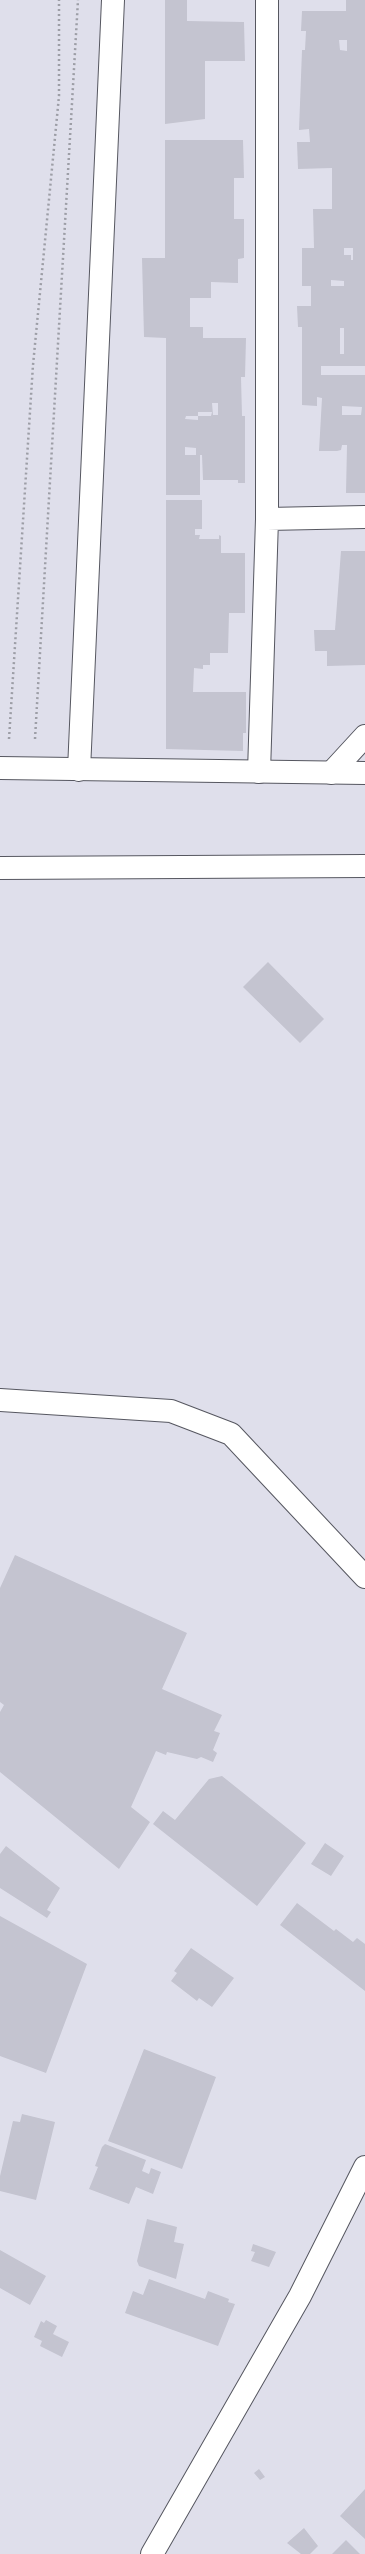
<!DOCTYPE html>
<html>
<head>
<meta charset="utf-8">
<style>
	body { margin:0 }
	canvas { display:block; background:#dfdfeb }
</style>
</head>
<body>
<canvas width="365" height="2554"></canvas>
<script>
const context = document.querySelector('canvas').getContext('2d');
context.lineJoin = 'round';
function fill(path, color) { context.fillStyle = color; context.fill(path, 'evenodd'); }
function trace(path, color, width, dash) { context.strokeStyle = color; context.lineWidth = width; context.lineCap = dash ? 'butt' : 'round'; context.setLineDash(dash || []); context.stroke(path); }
fill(new Path2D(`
	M165,0H187V21L244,22L245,61H205V119L165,124Z
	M346,0H365V366H321V375H365V493H346L347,445H342L341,450L337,451H319L322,398L317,397V406L302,405V327H298L297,306H311V286H302V248H314L313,209H332V168L298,169L297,142H310L309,129L299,130L302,50H305L306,31H301L302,11H346ZM339,40H347V51L340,50ZM344,248H353V260H351V255H344ZM331,280L344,281V286H331ZM340,328H344V354H340ZM342,406L362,407L361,415H342Z
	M165,140H243L244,178H234V219H244V258L238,259V283L211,282V298H190V327H203V338H246L245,377H241L242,416H245V483H238V480H203L202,455H200V495H166V338L144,337L142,258H165ZM212,403H218V415H213ZM198,412H212L211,416H198V420L185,419L186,416H198ZM185,447L196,448V455H185Z
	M166,500H202V529H195V535H200L199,539H219V535L221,536V553H245V613H229L228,653H210V665H203V669L194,668L193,692H246V733H243V751L166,749Z
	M341,551H365V665L327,666V651H315L314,630H335Z
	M268,962L324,1019L300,1043L243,987Z
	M15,1555L187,1633L162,1689L222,1715L214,1731L220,1733L213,1750L217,1753L213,1762L201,1757L197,1759L167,1752L166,1755L156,1751L131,1807L150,1822L119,1869L0,1772V1712L4,1705L0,1702V1588Z
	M222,1776L306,1843L257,1906L153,1824L163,1811L175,1820L209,1779Z
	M325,1843L344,1856L331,1876L311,1864Z
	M6,1846L60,1888L47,1910L51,1912L47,1918L0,1888V1854Z
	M297,1903L334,1931L336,1929L353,1942L357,1938L365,1944V1991L280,1925Z
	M0,1916L87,1964L46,2073L0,2056Z
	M191,1948L234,1978L212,2007L199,1998L197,2001L171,1981L177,1973L174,1971Z
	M144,2049L216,2077L182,2169L108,2141Z
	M22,2114L55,2122L36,2200L0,2191V2176L13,2121L20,2122Z
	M105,2144L146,2160L142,2171L149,2174L151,2168L161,2172L153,2194L136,2187L129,2204L89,2189L98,2167L95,2166L102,2147Z
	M147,2219L177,2227L174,2242L184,2244L176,2279L139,2266L137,2261Z
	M253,2244L276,2252L269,2267L251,2261L255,2252L251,2251Z
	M0,2250L46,2276L30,2305L0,2288Z
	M149,2279L205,2299L208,2291L229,2299L228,2302L235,2304L218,2346L125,2313L133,2291L143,2295Z
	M46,2320L57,2326L53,2334L69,2342L62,2357L40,2346L42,2341L34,2337L41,2321L44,2323Z
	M259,2469L265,2477L260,2480L254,2473Z
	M365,2489V2539L340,2516Z
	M304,2528L318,2546L310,2554H301L287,2543Z
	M346,2540L360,2554H332Z`), '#c4c4d0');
const street = new Path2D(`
	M267,519L365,517
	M79,770L113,0
	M259,772L267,519V0
	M331,773L365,736
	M0,1400L171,1411L231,1434L365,1577
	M152,2554L300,2296L365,2167`);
const secondary = new Path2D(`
	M0,768L365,773
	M0,868L365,866`);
trace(street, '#565760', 24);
trace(secondary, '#565760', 24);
trace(new Path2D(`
	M9,739L33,365L59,96V0
	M35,739L78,0`), '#9d9ea6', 2.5, [2, 3]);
trace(street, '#fff', 22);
trace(secondary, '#fff', 22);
</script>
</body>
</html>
